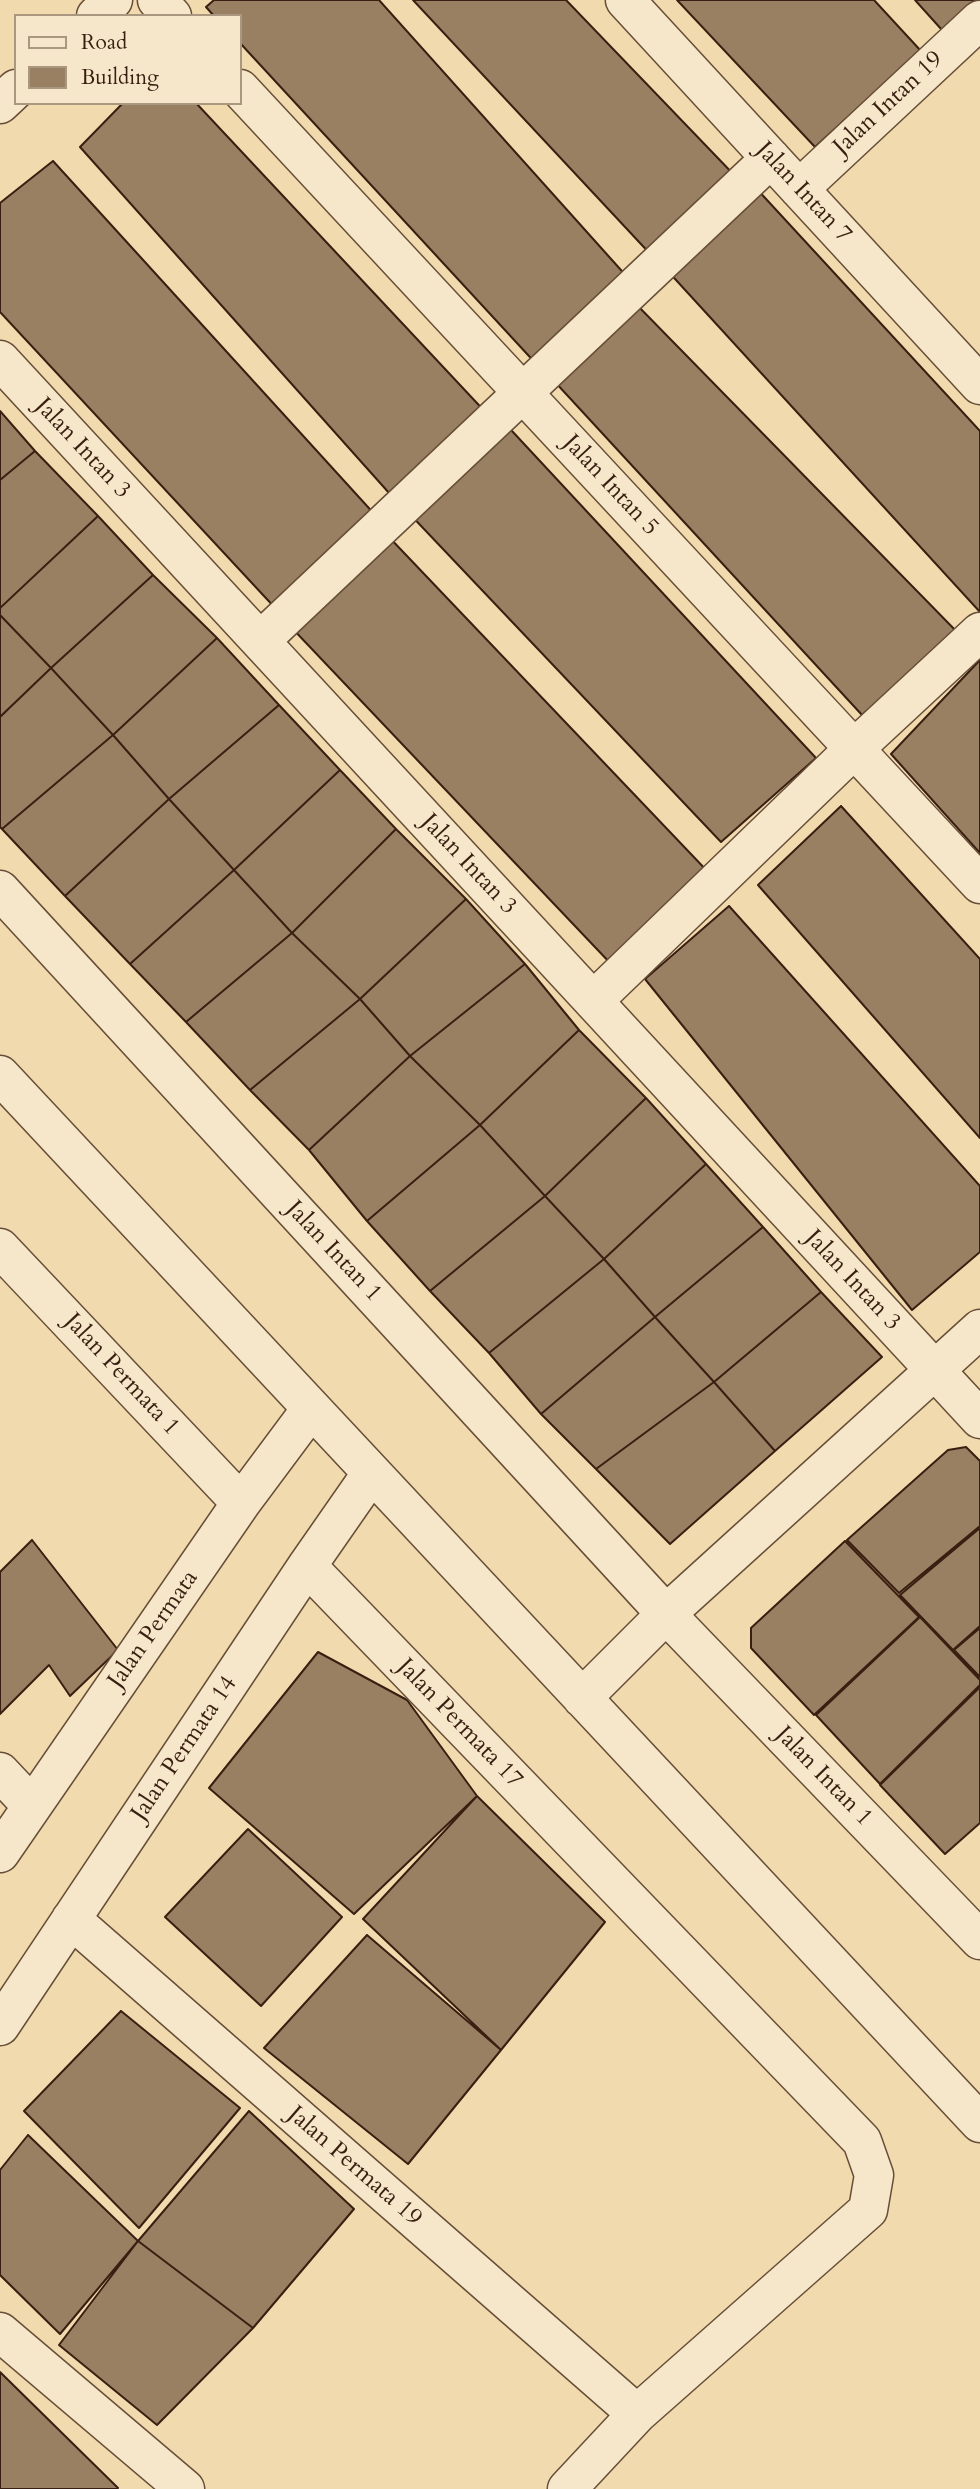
<!DOCTYPE html>
<style>
body{margin:0}
#map{position:relative;width:980px;height:2489px;overflow:hidden;background:#f1daad;font-family:Cardo,serif}
canvas{display:block}
.legend{position:absolute;left:14px;top:14px;width:228px;height:91px;box-sizing:border-box;background:#f6e7ca;border:2px solid #aa9780;margin:0;padding:9px 12px;list-style:none;font-size:21px;color:#391f11}
.legend li{display:flex;align-items:center;gap:14px;height:35px}
.legend b{width:35px;border:2px solid #aa9780}
</style>
<div id="map">
<canvas width="980" height="2489"></canvas>
<ul class="legend">
<li><b style="height:9px;background:#f6e7ca"></b>Road</li>
<li><b style="height:19px;background:#998062"></b>Building</li>
</ul>
</div>
<script>
const ctx = document.querySelector('canvas').getContext('2d');
ctx.lineJoin = 'round';
function paint(path, color) {
  ctx.fillStyle = color;
  ctx.fill(path, 'evenodd');
}
function shape(rows) {
  const path = new Path2D();
  for (const r of rows) {
    path.moveTo(r[0], r[1]);
    for (let i = 2; i < r.length; i += 2) path.lineTo(r[i], r[i + 1]);
  }
  return path;
}
function stroke(path, color, width, dash) {
  ctx.strokeStyle = color;
  ctx.lineWidth = width;
  ctx.lineCap = dash ? 'butt' : 'round';
  ctx.setLineDash(dash || []);
  ctx.stroke(path);
}
function write(font, color, halo, rows, align = 'center') {
  ctx.font = font + ' Cardo,serif';
  ctx.lineWidth = 5;
  ctx.setLineDash([]);
  ctx.textBaseline = 'middle';
  ctx.strokeStyle = halo;
  ctx.fillStyle = color;
  for (const [text, x, y, turn = 0] of rows) {
    ctx.save();
    ctx.translate(x, y);
    ctx.rotate((+turn || 0) * Math.PI / 180);
    ctx.textAlign = isNaN(turn) ? turn : align;
    if (halo) ctx.strokeText(text, 0, 0);
    ctx.fillText(text, 0, 0);
    ctx.restore();
  }
}
const building = shape([
 [214,0,379,0,629,279,540,368,240,43,240,16,214,16,206,7,214,0],
 [413,0,566,0,738,179,654,258,413,0],
 [677,0,874,0,921,51,815,147,677,0],
 [915,0,975,0,942,30,915,0],
 [123,103,196,103,490,417,398,503,80,147,123,103],
 [53,161,377,517,277,610,0,312,0,203,53,161],
 [755,187,980,431,980,612,665,268,755,187],
 [635,303,960,635,862,715,555,382,635,303],
 [0,411,35,451,0,480,0,411],
 [499,417,816,758,721,842,405,509,499,417],
 [35,451,98,516,0,608,0,480,35,451],
 [98,516,153,575,51,668,0,615,0,608,98,516],
 [387,535,710,874,612,965,290,626,387,535],
 [153,575,217,638,113,735,51,668,153,575],
 [0,615,51,668,0,717,0,615],
 [217,638,279,705,169,799,113,735,217,638],
 [980,660,980,853,891,754,980,660],
 [51,668,113,735,2,829,0,827,0,717,51,668],
 [279,705,340,770,234,870,169,799,279,705],
 [113,735,169,799,65,896,2,829,113,735],
 [340,770,396,829,292,933,234,870,340,770],
 [169,799,234,870,130,964,65,896,169,799],
 [841,806,980,959,980,1138,758,885,841,806],
 [396,829,466,899,360,999,292,933,396,829],
 [234,870,292,933,186,1022,130,964,234,870],
 [466,899,525,964,410,1056,360,999,466,899],
 [729,906,980,1186,980,1252,912,1310,645,979,729,906],
 [292,933,360,999,250,1090,186,1022,292,933],
 [525,964,579,1030,480,1125,410,1056,525,964],
 [360,999,410,1056,309,1150,250,1090,360,999],
 [579,1030,646,1098,545,1196,480,1125,579,1030],
 [410,1056,480,1125,367,1221,309,1150,410,1056],
 [646,1098,706,1164,604,1259,545,1196,646,1098],
 [480,1125,545,1196,430,1291,367,1221,480,1125],
 [706,1164,763,1227,655,1317,604,1259,706,1164],
 [545,1196,604,1259,489,1353,430,1291,545,1196],
 [763,1227,821,1292,714,1382,655,1317,763,1227],
 [604,1259,655,1317,541,1414,489,1353,604,1259],
 [821,1292,882,1357,775,1451,714,1382,821,1292],
 [655,1317,714,1382,596,1469,541,1414,655,1317],
 [714,1382,775,1451,670,1544,596,1469,714,1382],
 [966,1447,980,1461,980,1526,899,1593,847,1540,948,1450,966,1447],
 [980,1528,980,1626,953,1650,900,1595,980,1528],
 [32,1540,118,1650,70,1696,49,1665,0,1714,0,1572,32,1540],
 [845,1541,919,1617,814,1715,751,1648,751,1628,845,1541],
 [920,1617,980,1680,980,1685,880,1784,816,1715,920,1617],
 [980,1628,980,1677,954,1650,980,1628],
 [318,1652,407,1700,477,1796,354,1914,209,1788,318,1652],
 [980,1687,980,1823,945,1854,880,1785,980,1687],
 [477,1796,605,1922,501,2050,363,1919,477,1796],
 [248,1829,342,1917,261,2006,165,1917,248,1829],
 [367,1935,501,2050,408,2164,264,2048,367,1935],
 [121,2011,240,2108,139,2228,24,2111,121,2011],
 [249,2111,354,2209,253,2328,138,2241,249,2111],
 [28,2135,138,2241,60,2334,0,2275,0,2170,28,2135],
 [138,2241,253,2328,157,2425,59,2345,138,2241],
 [0,2372,118,2488,117,2489,0,2489,0,2372]
]);
const minor = shape([
 [157,0,172,16],
 [625,0,980,385],
 [96,16,113,0],
 [240,89,980,884],
 [0,104,16,89],
 [799,189,980,20],
 [0,360,980,1419],
 [260,641,771,158],
 [0,890,666,1614,980,1940],
 [593,1001,854,749,980,632],
 [0,1075,980,2123],
 [0,1248,241,1503],
 [307,1566,862,2141,874,2175,868,2210,637,2414,567,2489],
 [582,1698,666,1614,980,1329],
 [0,1772,32,1806],
 [0,1853,241,1503,311,1409],
 [71,1919,637,2414],
 [0,2026,307,1566,371,1474],
 [0,2332,185,2489]
]);
const streetNames = [
 ["Jalan Intan 19",889,104,-43],
 ["Jalan Intan 7",803,193,47],
 ["Jalan Intan 3",82,449,47],
 ["Jalan Intan 5",610,486,47],
 ["Jalan Intan 3",468,865,47],
 ["Jalan Intan 1",333,1252,47],
 ["Jalan Intan 3",852,1281,47],
 ["Jalan Permata 1",121,1375,47],
 ["Jalan Permata",154,1630,-55],
 ["Jalan Permata 17",459,1724,46],
 ["Jalan Permata 14",185,1749,-56],
 ["Jalan Intan 1",823,1777,46],
 ["Jalan Permata 19",354,2167,41]
];
paint(building, '#998062');
stroke(building, '#391f11', 2);
stroke(minor, '#674e38', 41);
stroke(minor, '#f6e7ca', 38);
write('24px', '#391f11', '#f6e7ca', streetNames);
</script>
